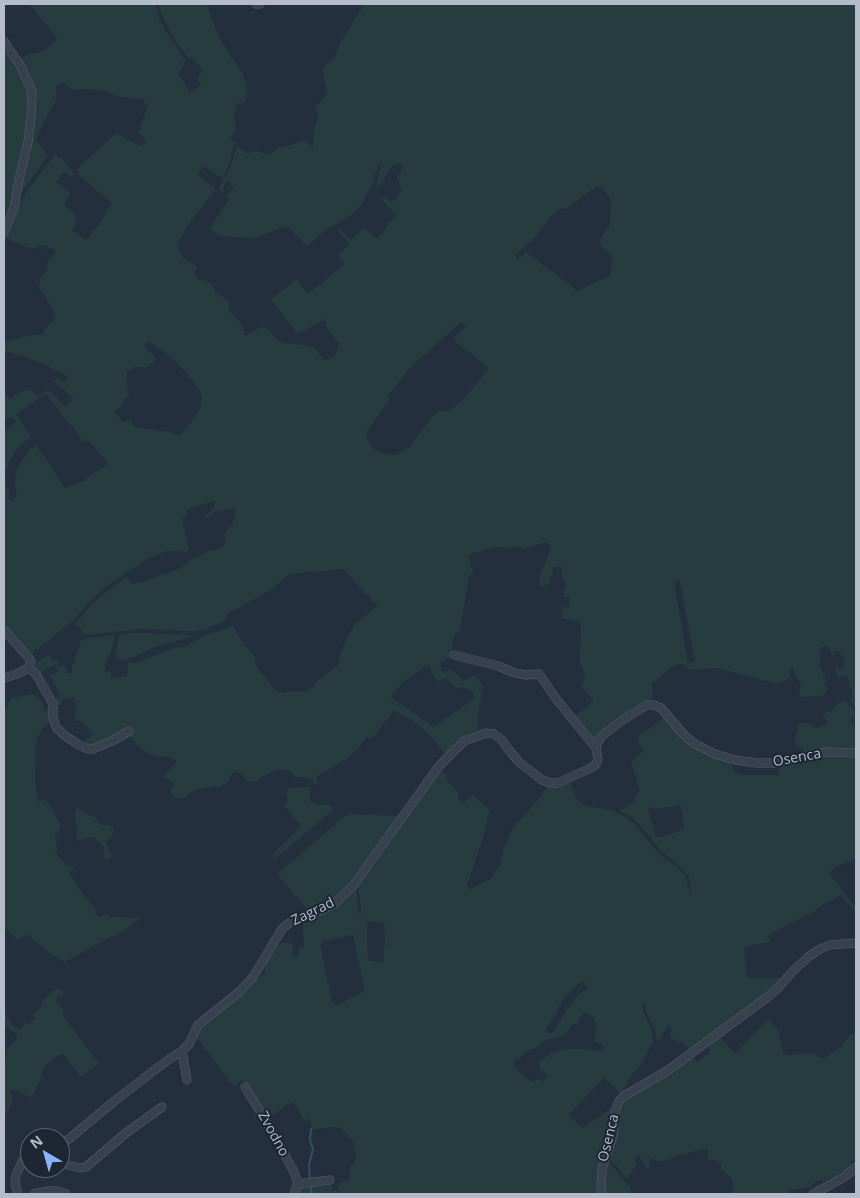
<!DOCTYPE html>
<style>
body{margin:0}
#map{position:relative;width:860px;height:1198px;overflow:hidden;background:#242f3e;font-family:"Open Sans",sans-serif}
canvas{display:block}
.frame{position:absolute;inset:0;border:5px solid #b4bcc9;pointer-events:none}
.north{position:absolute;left:20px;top:1128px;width:50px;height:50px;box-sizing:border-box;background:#1d2633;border:1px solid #59626f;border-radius:50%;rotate:322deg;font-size:14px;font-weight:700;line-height:20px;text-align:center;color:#b4bcc9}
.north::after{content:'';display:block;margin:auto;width:18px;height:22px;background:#8ab4f8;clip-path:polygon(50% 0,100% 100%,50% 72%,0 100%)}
</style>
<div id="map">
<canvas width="860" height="1198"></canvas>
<div class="frame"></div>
<div class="north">N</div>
</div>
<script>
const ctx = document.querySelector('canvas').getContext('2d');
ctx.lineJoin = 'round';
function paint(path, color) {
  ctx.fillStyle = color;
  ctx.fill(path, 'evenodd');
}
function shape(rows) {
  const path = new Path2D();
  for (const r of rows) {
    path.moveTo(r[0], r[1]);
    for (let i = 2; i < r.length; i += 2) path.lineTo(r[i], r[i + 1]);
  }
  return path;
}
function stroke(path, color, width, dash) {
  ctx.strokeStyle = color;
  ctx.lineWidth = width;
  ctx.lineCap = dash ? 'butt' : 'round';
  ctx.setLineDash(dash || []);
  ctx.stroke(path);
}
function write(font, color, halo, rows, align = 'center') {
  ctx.font = font + ' "Open Sans",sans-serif';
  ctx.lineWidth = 4;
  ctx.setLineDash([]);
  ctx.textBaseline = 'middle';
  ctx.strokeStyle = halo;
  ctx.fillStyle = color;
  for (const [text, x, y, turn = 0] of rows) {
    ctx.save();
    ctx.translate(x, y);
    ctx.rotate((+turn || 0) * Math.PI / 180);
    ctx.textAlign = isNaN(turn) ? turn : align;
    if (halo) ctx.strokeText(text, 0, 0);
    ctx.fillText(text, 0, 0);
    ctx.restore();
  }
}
const green = shape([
 [29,4,155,4,159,18,166,32,186,61,178,74,190,93,201,84,197,78,203,71,192,57,189,59,177,44,164,20,158,4,206,4,220,39,227,51,242,72,246,85,247,95,245,102,238,103,234,114,236,130,232,135,231,139,235,142,229,164,223,178,203,166,198,175,216,189,191,221,179,241,178,247,182,256,192,264,197,267,194,273,199,280,206,281,212,284,215,291,229,302,229,311,239,321,244,330,244,335,247,335,261,327,266,328,270,331,278,341,290,344,308,345,318,351,324,360,335,356,339,343,330,332,326,325,326,321,325,319,298,334,271,299,297,279,308,294,345,264,338,255,350,243,337,230,340,228,351,240,364,228,377,239,396,215,380,198,385,198,392,202,402,191,397,177,403,167,400,163,392,166,380,187,376,185,381,163,379,163,371,188,365,196,362,204,352,215,330,227,313,241,307,246,287,226,253,238,220,236,210,228,229,200,225,195,231,191,233,188,231,183,228,181,224,185,224,190,223,193,219,188,231,165,237,146,246,153,257,151,269,155,277,148,292,145,295,143,302,140,313,147,314,128,317,123,318,113,315,111,315,106,323,100,327,94,323,69,330,60,333,60,343,38,364,4,856,4,856,709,849,700,853,698,847,676,838,678,835,668,843,669,845,656,841,655,839,651,834,652,833,657,828,645,819,648,821,658,820,658,819,664,827,682,824,684,828,689,822,696,799,697,801,684,795,675,793,667,789,668,791,678,781,682,777,684,717,668,690,670,682,664,677,665,670,668,665,672,662,676,657,679,656,682,652,682,651,686,653,690,652,699,641,705,595,740,592,739,574,717,594,701,581,685,584,682,585,675,580,662,580,650,581,622,562,618,563,607,569,607,570,597,564,597,566,582,562,576,561,567,554,567,549,584,542,587,538,580,551,549,550,544,545,542,524,549,518,546,512,548,503,547,494,547,468,555,471,567,473,572,469,577,460,630,455,634,453,640,452,656,439,664,443,672,452,669,456,675,458,673,463,681,475,675,484,687,480,690,482,694,479,706,478,730,469,733,461,739,445,754,431,736,413,721,398,713,393,711,390,717,383,723,378,732,375,735,370,739,367,737,357,750,346,759,325,772,320,773,317,777,318,785,314,784,312,780,307,777,294,777,292,772,288,770,277,770,267,774,257,781,249,782,246,780,242,774,235,772,232,774,229,781,222,786,197,789,182,799,175,798,170,791,175,784,165,778,165,775,177,761,169,757,155,756,147,753,138,746,131,737,118,744,102,749,81,744,93,734,83,722,74,720,77,711,74,697,61,700,62,705,55,705,35,668,36,664,41,659,51,654,51,660,58,661,58,665,67,667,66,673,72,673,72,666,81,640,89,638,115,635,112,649,105,665,105,672,110,670,112,678,127,676,128,662,136,663,163,652,174,648,184,647,204,636,233,626,244,645,251,651,255,658,256,664,258,669,276,690,283,693,292,691,306,692,312,688,317,681,329,671,337,666,339,663,340,653,354,625,378,606,353,580,343,569,327,571,305,572,288,575,273,588,228,614,225,617,227,620,203,630,194,631,141,629,85,635,76,623,89,607,108,590,126,577,132,584,135,584,179,569,189,561,209,551,220,548,225,544,225,532,229,529,232,524,235,515,236,509,228,509,215,512,205,519,204,517,215,507,214,501,186,510,187,516,182,518,189,550,184,552,177,550,164,552,149,558,124,574,105,587,87,604,74,620,32,653,21,647,4,627,4,433,16,421,13,418,4,419,4,391,9,399,22,391,31,390,37,396,49,390,66,407,73,398,54,382,58,378,64,383,68,378,62,373,31,359,4,350,4,342,31,335,43,334,46,327,54,321,55,318,55,313,44,294,39,289,40,279,45,272,49,270,45,266,57,250,48,248,46,245,39,246,34,249,26,247,4,238,16,210,27,191,55,154,59,158,61,157,74,174,73,176,72,177,64,172,56,182,71,193,64,204,75,215,76,224,72,230,86,240,101,222,112,203,80,176,78,171,76,170,116,133,140,146,147,142,138,132,148,106,142,99,120,97,101,90,72,89,62,83,56,87,57,99,48,113,36,140,48,156,24,189,13,207,4,211,4,52,16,64,27,55,44,51,58,39],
 [597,186,604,190,611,201,610,225,601,238,600,245,613,257,610,276,595,282,578,291,526,252,518,259,515,256,533,239,557,210,567,208],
 [461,322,466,326,452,339,489,368,465,398,450,411,439,411,432,416,429,421,407,449,396,455,385,454,375,450,369,443,366,433,390,399,387,397,412,366],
 [148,341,167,354,185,371,201,392,202,400,199,411,180,436,169,432,135,427,131,420,122,422,115,411,120,408,129,394,127,390,127,372,132,368,138,367,148,367,156,359,144,345],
 [46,394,84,442,89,441,108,464,81,482,65,488,36,444,28,452,17,468,15,483,17,495,12,501,9,499,9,492,6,484,5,475,9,463,14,453,23,443,31,437,16,414],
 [674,581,680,581,695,661,688,663],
 [55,664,58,672,50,675,61,696,55,699,40,673],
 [429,665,437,682,446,678,456,689,462,687,472,691,475,698,434,727,391,697,396,690,405,680],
 [139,633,172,634,195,636,157,646,128,659,122,661,118,659,115,654,120,634],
 [34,694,42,701,44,711,50,709,50,722,42,729,37,738,36,744,35,781,38,801,46,800,50,806,61,826,55,837,57,849,55,852,60,859,68,866,75,868,69,873,86,899,97,909,94,912,99,918,107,913,110,917,137,918,140,919,117,935,110,937,65,962,52,955,27,934,17,940,13,935,8,932,4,926,4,713,5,711,9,701,12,698],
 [845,701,856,712,850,720,852,724,856,726,856,751,805,754,802,749,794,742,798,728,798,722,809,724,815,728,826,725,828,722,823,718,827,711,831,713,838,703],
 [666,716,676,729,727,759,734,769,733,772,741,775,779,775,778,764,829,754,856,756,856,858,834,868,829,873,854,906,856,905,856,913,841,895,816,909,816,911,768,935,771,942,757,944,744,947,747,978,784,978,781,983,691,1051,682,1041,680,1043,669,1036,672,1029,667,1026,660,1040,656,1039,655,1030,645,1009,647,1004,643,1003,642,1008,643,1011,652,1031,653,1041,643,1061,627,1082,622,1095,604,1077,569,1115,582,1128,613,1107,615,1109,600,1194,299,1194,301,1187,328,1183,331,1185,332,1191,338,1190,338,1184,351,1179,350,1166,354,1163,356,1154,353,1141,341,1128,332,1127,312,1130,309,1119,304,1121,295,1104,292,1102,268,1118,242,1080,234,1087,196,1036,200,1028,254,983,265,972,265,961,275,947,283,942,293,944,293,956,298,956,299,949,304,947,303,919,356,886,359,915,361,913,360,902,358,883,383,852,440,768,445,774,447,780,458,793,459,800,462,803,470,797,474,796,490,810,483,837,467,885,470,889,491,879,498,867,500,867,503,851,512,829,536,802,547,788,552,783,570,781,576,797,581,802,586,806,611,810,628,818,634,823,657,851,666,859,676,866,686,877,690,894,691,894,689,878,679,865,662,852,644,830,632,817,619,811,634,802,635,796,640,791,631,762,644,750,639,744,639,736],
 [681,805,684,829,662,837,656,837,648,809,651,807,656,809],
 [368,921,384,922,385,938,383,962,370,961,368,960,367,924],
 [353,935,364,986,364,991,337,1005,332,1002,320,945,323,941],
 [583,981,588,988,580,993,566,1010,554,1032,550,1034,545,1030,555,1016,563,999,573,988],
 [585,1012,593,1017,597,1023,594,1042,601,1043,604,1048,600,1051,578,1049,562,1050,550,1053,539,1062,540,1070,546,1073,547,1077,543,1081,536,1080,533,1082,520,1074,518,1070,514,1063,515,1060,520,1058,527,1050,534,1049,545,1041,565,1035,570,1026,573,1024,578,1023,581,1016],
 [310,787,310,801,316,805,330,805,333,810,273,861,273,853,279,848,301,826,284,805,289,800,286,794,289,788],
 [78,807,86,814,96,817,97,821,101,825,109,825,114,829,113,835,106,842,112,857,108,860,106,860,104,857,104,847,93,837,89,837,78,841,76,839,78,830,74,815,76,809],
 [351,814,403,816,348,889,336,899,324,905,308,911,305,906,304,906,289,888,277,874,345,816],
 [56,989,59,989,63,991,63,995,59,996,55,999,64,1011,63,1016,99,1064,81,1077,63,1054,60,1055,45,1065,43,1069,41,1078,32,1098,25,1095,16,1089,10,1091,12,1096,12,1102,8,1111,4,1113,4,1065,7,1049,17,1039,16,1034,4,1024,4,1013,14,1026,20,1030,24,1024,30,1023,35,1018,32,1015,40,1008,43,1000],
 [768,1019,778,1030,783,1053,788,1055,811,1053,823,1059,840,1048,848,1037,856,1033,856,1160,851,1162,848,1172,833,1181,830,1178,824,1182,820,1179,810,1187,790,1190,788,1194,731,1194,734,1191,732,1179,721,1169,721,1164,717,1161,708,1159,708,1148,684,1154,661,1162,650,1158,649,1168,645,1168,645,1165,638,1155,634,1159,637,1164,627,1179,610,1159,610,1152,620,1104,624,1098,691,1055,697,1062,711,1052,707,1043,719,1035,735,1054],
 [610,1165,614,1168,631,1189,630,1194,603,1194,604,1167]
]);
const stream = shape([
 [310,1181,309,1165,313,1149,310,1140,311,1129],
 [310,1186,312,1194]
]);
const minor = shape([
 [256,4,260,4],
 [4,41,10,51,19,63,32,91,31,117,28,142,19,180,14,208,4,232],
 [4,630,29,658,31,662,28,668,17,674,4,678],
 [454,655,498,666,515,673,526,675,539,674,557,700,596,748],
 [28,668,36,674,53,704,53,717,56,727,64,735,79,745,88,749,93,749,112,741,129,731],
 [182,1051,187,1080],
 [245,1087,266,1121,294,1172,298,1184,294,1194],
 [60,1145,69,1139,112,1103,152,1072,168,1060,182,1051,189,1044,198,1025,239,992,253,977,282,929,289,923,322,910,335,903,353,886,439,766,464,741,486,733,494,734,502,740,508,749,519,762,542,780,550,783,558,783,591,768,596,764,598,759,596,748,598,742,602,736,621,721,647,705,654,705,661,708,683,734,695,744,715,754,735,760,757,763,775,763,827,752,856,753],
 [60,1163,80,1168,86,1167,126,1133,162,1107],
 [298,1184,330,1180],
 [18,1194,15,1184,16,1175,23,1160,30,1158],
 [34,1194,49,1191,57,1191,66,1194],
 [602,1194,601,1187,602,1169,613,1136,615,1112,619,1101,624,1096,667,1071,769,996,779,987,793,971,808,957,820,949,829,945,856,943],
 [813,1194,843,1178,856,1167]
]);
const streetNames = [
 ["Osenca",797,758,-10],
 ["Zagrad",313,912,-26],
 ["Zvodno",273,1134,61],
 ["Osenca",609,1138,-76]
];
paint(green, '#263c3f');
stroke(stream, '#394c67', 2);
stroke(minor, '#565f6c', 9);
stroke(minor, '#38414e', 8);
write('14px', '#b4bcc9', '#1d2633', streetNames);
</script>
